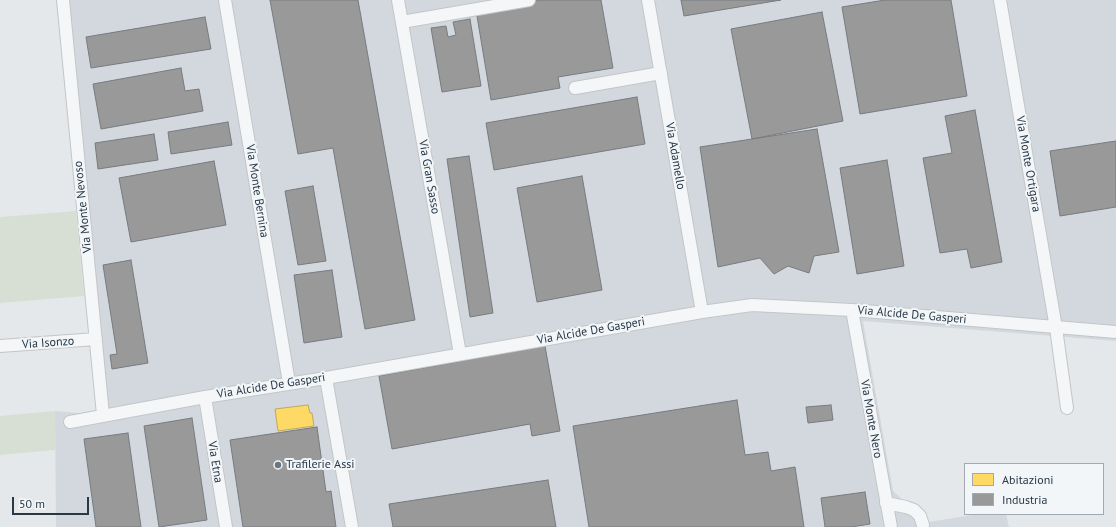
<!DOCTYPE html>
<style>
body{margin:0}
#map{position:relative;width:1116px;height:527px;overflow:hidden;background:#e5e8ea;font-family:"PT Sans",sans-serif}
canvas{display:block}
.legend{position:absolute;left:964px;top:463px;width:140px;height:52px;box-sizing:border-box;background:#f3f6f9;border:1px solid #a2aab1;margin:0;padding:5px 7px;list-style:none;font-size:12px;color:#283846}
.legend li{display:flex;align-items:center;gap:8px;height:20px}
.legend b{width:20px;border:1px solid #a2aab1}
.scale{position:absolute;left:12px;top:497px;width:77px;height:18px;box-sizing:border-box;border:2px solid #283846;border-top:0;padding-left:5px;font-size:12px;line-height:14px;white-space:nowrap;color:#283846;-webkit-text-stroke:3px #f3f6f9;paint-order:stroke}
</style>
<div id="map">
<canvas width="1116" height="527"></canvas>
<ul class="legend">
<li><b style="height:11px;background:#ffd966"></b>Abitazioni</li>
<li><b style="height:11px;background:#999"></b>Industria</li>
</ul>
<div class="scale">50 m</div>
</div>
<script>
const ctx = document.querySelector('canvas').getContext('2d');
ctx.lineJoin = 'round';
function paint(path, color) {
  ctx.fillStyle = color;
  ctx.fill(path, 'evenodd');
}
function shape(rows) {
  const path = new Path2D();
  for (const r of rows) {
    path.moveTo(r[0], r[1]);
    for (let i = 2; i < r.length; i += 2) path.lineTo(r[i], r[i + 1]);
  }
  return path;
}
function stroke(path, color, width, dash) {
  ctx.strokeStyle = color;
  ctx.lineWidth = width;
  ctx.lineCap = dash ? 'butt' : 'round';
  ctx.setLineDash(dash || []);
  ctx.stroke(path);
}
function write(font, color, halo, rows, align = 'center') {
  ctx.font = font + ' "PT Sans",sans-serif';
  ctx.lineWidth = 4;
  ctx.setLineDash([]);
  ctx.textBaseline = 'middle';
  ctx.strokeStyle = halo;
  ctx.fillStyle = color;
  for (const [text, x, y, turn = 0] of rows) {
    ctx.save();
    ctx.translate(x, y);
    ctx.rotate((+turn || 0) * Math.PI / 180);
    ctx.textAlign = isNaN(turn) ? turn : align;
    if (halo) ctx.strokeText(text, 0, 0);
    ctx.fillText(text, 0, 0);
    ctx.restore();
  }
}
const built = shape([
 [63,0,1116,0,1116,341,863,321,893,491,903,500,911,502,919,505,925,513,929,522,979,514,1006,514,1009,527,56,527,55,411,103,415]
]);
const green = shape([
 [76,211,84,296,0,303,0,217],
 [55,411,55,450,0,455,0,416]
]);
const homes = shape([
 [308,405,310,413,312,413,314,426,278,431,275,409,308,405]
]);
const industry = shape([
 [270,0,358,0,415,320,365,329,333,148,298,154,270,0],
 [536,0,601,0,613,68,558,77,560,88,491,100,476,10,536,0],
 [681,0,781,0,684,16,681,0],
 [885,0,951,0,967,96,860,114,842,7,885,0],
 [822,12,843,121,752,139,731,29,822,12],
 [205,17,211,49,91,68,86,37,205,17],
 [470,19,481,86,442,92,431,28,446,26,448,37,456,35,453,22,470,19],
 [181,68,185,91,199,89,203,111,101,129,93,84,181,68],
 [637,97,645,144,494,170,486,123,637,97],
 [975,110,1002,262,971,268,967,249,940,253,923,158,952,153,945,116,975,110],
 [228,122,232,145,171,154,168,132,228,122],
 [817,129,839,252,814,256,809,273,788,266,774,274,760,258,718,267,700,147,817,129],
 [154,134,158,160,98,169,95,143,154,134],
 [1116,141,1116,207,1060,216,1050,151,1116,141],
 [469,156,493,313,470,317,447,159,469,156],
 [887,160,904,266,857,274,840,168,887,160],
 [214,161,226,225,131,242,119,178,214,161],
 [582,176,602,290,537,302,517,188,582,176],
 [313,186,326,261,298,265,285,191,313,186],
 [131,260,148,363,112,369,110,355,117,354,103,265,131,260],
 [332,270,342,337,304,343,294,275,332,270],
 [545,346,560,431,532,436,530,424,392,449,379,376,545,346],
 [737,400,745,455,768,452,771,471,795,467,804,527,589,527,573,426,737,400],
 [831,405,833,420,808,423,806,407,831,405],
 [192,418,207,520,159,527,144,426,192,418],
 [317,427,326,492,331,491,336,527,243,527,230,440,317,427],
 [128,433,141,527,96,527,84,439,128,433],
 [548,480,556,527,393,527,389,504,548,480],
 [865,492,870,524,851,527,825,527,821,498,865,492]
]);
const minor = shape([
 [63,0,103,415],
 [225,0,289,383],
 [398,0,460,354],
 [648,0,702,312],
 [1000,0,1056,328,1067,408],
 [402,22,529,0],
 [575,88,661,73],
 [852,310,891,527],
 [0,346,96,339],
 [326,378,352,527],
 [205,397,226,527],
 [70,422,205,397,326,378,702,312,752,305,852,310,1116,332],
 [886,503,906,507,914,510,920,516,923,525]
]);
const markers = [
 [278,465,4,"#6a767f"]
];
const streetNames = [
 ["Via Adamello",675,156,80],
 ["Via Monte Ortigara",1028,164,80],
 ["Via Gran Sasso",429,177,80],
 ["Via Monte Bernina",257,191,81],
 ["Via Monte Nevoso",83,207,-96],
 ["Via Alcide De Gasperi",912,315,5],
 ["Via Alcide De Gasperi",591,331,-10],
 ["Via Isonzo",48,343,-4],
 ["Via Alcide De Gasperi",271,386,-9],
 ["Via Monte Nero",871,419,80],
 ["Via Etna",215,462,81]
];
const poiNames = [
 ["Trafilerie Assi",286,465]
];
paint(built, '#d2d8dd');
paint(green, '#d7dfd5');
paint(homes, '#ffd966');
stroke(homes, '#bea95c', 1);
paint(industry, '#999');
stroke(industry, '#777c80', 1);
stroke(minor, '#c3c6c8', 14);
stroke(minor, '#f4f6f7', 12);
for (const [x, y, r, color] of markers) {
  const dot = new Path2D();
  dot.arc(x, y, r, 0, 2 * Math.PI);
  ctx.fillStyle = color;
  ctx.fill(dot);
  stroke(dot, '#f3f6f9', 1.5);
}
write('12px', '#283846', '#f3f6f9', streetNames);
write('12px', '#283846', '#f3f6f9', poiNames, 'left');
</script>
